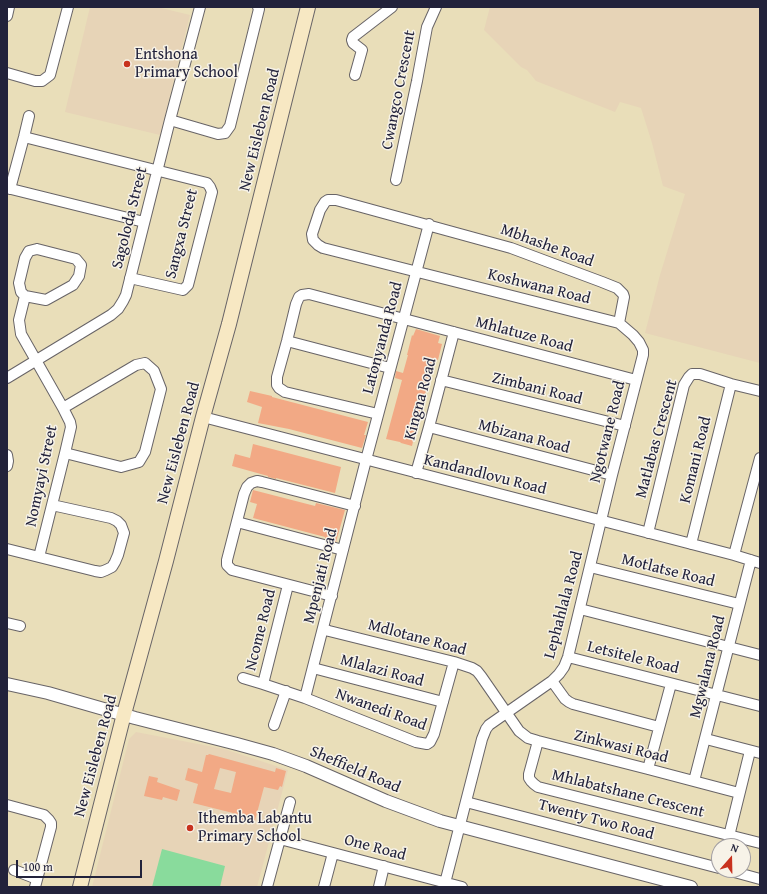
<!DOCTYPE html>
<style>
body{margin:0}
#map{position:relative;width:767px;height:894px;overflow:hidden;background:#e9deb9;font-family:"Gentium Book Plus",serif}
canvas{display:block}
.frame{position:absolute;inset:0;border:8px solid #22223b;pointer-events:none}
.north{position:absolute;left:711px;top:838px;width:40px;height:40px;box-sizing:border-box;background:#f7f3e8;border:1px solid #a29fa3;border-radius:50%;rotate:20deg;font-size:11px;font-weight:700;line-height:16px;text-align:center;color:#22223b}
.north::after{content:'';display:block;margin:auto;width:14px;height:18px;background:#c8321e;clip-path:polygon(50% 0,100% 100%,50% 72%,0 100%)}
.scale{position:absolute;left:16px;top:860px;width:126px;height:18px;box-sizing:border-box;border:2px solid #22223b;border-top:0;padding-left:5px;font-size:12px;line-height:14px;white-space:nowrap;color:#22223b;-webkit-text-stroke:3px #f7f3e8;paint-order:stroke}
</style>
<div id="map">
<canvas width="767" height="894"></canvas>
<div class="frame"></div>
<div class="north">N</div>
<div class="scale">100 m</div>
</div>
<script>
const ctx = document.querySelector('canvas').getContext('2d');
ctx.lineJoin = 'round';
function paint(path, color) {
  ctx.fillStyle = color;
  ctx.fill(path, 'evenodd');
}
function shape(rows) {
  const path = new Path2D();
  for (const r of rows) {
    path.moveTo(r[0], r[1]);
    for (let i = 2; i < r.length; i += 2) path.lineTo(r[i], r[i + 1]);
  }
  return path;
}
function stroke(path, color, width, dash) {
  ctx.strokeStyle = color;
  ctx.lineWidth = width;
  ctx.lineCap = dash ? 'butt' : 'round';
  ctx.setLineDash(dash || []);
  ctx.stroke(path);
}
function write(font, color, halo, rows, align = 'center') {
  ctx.font = font + ' "Gentium Book Plus",serif';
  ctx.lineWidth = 3;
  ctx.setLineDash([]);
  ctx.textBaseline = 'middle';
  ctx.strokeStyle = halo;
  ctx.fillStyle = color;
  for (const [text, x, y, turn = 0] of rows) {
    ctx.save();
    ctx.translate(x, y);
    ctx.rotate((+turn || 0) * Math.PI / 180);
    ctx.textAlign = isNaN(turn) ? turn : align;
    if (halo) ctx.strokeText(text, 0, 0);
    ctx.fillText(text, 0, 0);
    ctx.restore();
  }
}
const built = shape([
 [90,7,157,7,190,15,160,135,65,112],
 [490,7,760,7,760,363,645,333,660,275,685,194,663,186,652,143,641,108,620,102,615,112,536,81,527,70,521,67,484,30],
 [136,732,224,749,288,770,257,887,92,887,129,739]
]);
const green = shape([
 [162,849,225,866,220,887,152,887]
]);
const building = shape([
 [416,329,440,336,438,343,442,344,438,360,435,359,426,388,427,388,420,411,412,446,401,443,400,442,386,439,402,380,395,378,396,371,403,373,408,355,407,355,412,335,413,336],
 [250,391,272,396,272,397,368,422,364,435,366,435,362,448,289,429,258,423,262,407,247,402],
 [253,444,341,467,335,493,276,478,276,479,268,477,268,476,232,466,235,454,250,458],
 [253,490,315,506,316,503,345,510,336,542,325,539,325,537,253,518,257,504,250,502],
 [209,754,275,772,276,768,286,771,282,787,280,786,278,790,264,787,254,824,236,819,237,814,193,803,198,784,185,780,188,768,202,772,206,755,208,755],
 [220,768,236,772,231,793,214,789],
 [149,776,158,778,157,782,180,790,177,801,163,797,162,800,144,796]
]);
const minor = shape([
 [7,16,9,7],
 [7,73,35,81,42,81,50,75,68,7],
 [355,75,362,50,353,43,352,40,353,37,392,7],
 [170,120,218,134,225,133,230,126,259,9,258,7],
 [24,137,207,183,210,187,212,192,188,285,183,290,130,278],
 [396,180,417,81,427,27,436,7],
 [7,188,144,222],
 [10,189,24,137,29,116],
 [37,249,76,259,81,265,79,276,73,285,46,300,25,296,21,292,19,283,25,258,29,251,37,249],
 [25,296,19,320,21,334,63,408,70,422,71,427,65,453,39,557],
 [287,341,390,368],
 [7,378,111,315,118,309,123,301,126,295,170,120,200,7],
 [441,380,625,426],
 [63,408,136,365,145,363,154,371,161,389,145,452,139,462,121,467,65,453],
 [378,414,285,392,279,388,277,385,277,377,287,341,296,304,299,297,302,295,309,294,636,380],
 [203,417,734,555,760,563],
 [429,427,612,475],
 [7,455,8,461,7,466],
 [416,473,429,427,454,332],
 [237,522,343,550],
 [648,533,684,385,689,377,692,374,700,374,731,384,760,391],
 [691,544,731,384],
 [7,549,95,571,101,572,106,570,112,567,115,562,118,555,124,533,121,525,117,521,111,518,52,505],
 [734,555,760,458],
 [590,567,739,604],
 [332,596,232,570,227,565,227,560,244,494,247,487,251,483,257,481,262,482,355,506],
 [580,609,760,655],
 [7,623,20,626],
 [323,629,329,631,454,662,472,668,477,671,481,676,519,731,528,738,538,741,648,769,739,793],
 [568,657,760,706],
 [313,668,443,702],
 [243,678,263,684,305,698,416,742,427,744,430,742,434,734,454,662],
 [552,681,565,699,569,702,573,704,659,727],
 [263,684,288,585],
 [305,698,366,460,429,224],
 [274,725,286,691],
 [706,739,760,753],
 [538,741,529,774,529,778,531,781,534,784,538,787,760,843],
 [648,769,671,684],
 [694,781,751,560],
 [466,802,719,868],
 [7,805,44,815,49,820,51,823,51,827,35,887],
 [729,836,750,751],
 [280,839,462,887],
 [14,870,37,879],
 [727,870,760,879],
 [267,887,290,802],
 [324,887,333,853],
 [379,887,384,866],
 [444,887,482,739,486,729,489,725,552,681,559,674,564,667,568,657,612,475,643,355,643,350,639,342,633,335,619,323,323,248,318,245,313,240,312,234,320,210,325,202,328,200,336,200,511,248,602,282,617,288,623,294,624,297,619,323]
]);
const tertiary = shape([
 [7,684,48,693,135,718,237,744,273,754,306,766,386,801,440,821,691,887]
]);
const secondary = shape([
 [80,887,124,714,166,561,203,417,229,324,308,7]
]);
const markers = [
 [127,64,4,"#c8321e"],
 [190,828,4,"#c8321e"]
];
const poiNames = [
 ["Entshona",135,55],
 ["Primary School",135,73],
 ["Ithemba Labantu",198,819],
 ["Primary School",198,837]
];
const streetNames = [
 ["Cwangco Crescent",399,90,-79],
 ["New Eisleben Road",260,130,-76],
 ["Sagoloda Street",130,218,-76],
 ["Sangxa Street",182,234,-76],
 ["Mbhashe Road",547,246,20],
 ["Koshwana Road",539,287,14],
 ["Mhlatuze Road",524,335,15],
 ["Latonyanda Road",383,338,-75],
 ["Zimbani Road",537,389,14],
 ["Kingna Road",421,399,-75],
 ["Ngotwane Road",608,432,-76],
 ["Mbizana Road",524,437,15],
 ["Matlabas Crescent",657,439,-75],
 ["New Eisleben Road",179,443,-75],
 ["Komani Road",696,460,-76],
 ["Kandandlovu Road",485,475,14],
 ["Nomyayi Street",42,476,-78],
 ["Motlatse Road",668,571,14],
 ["Mpenjati Road",321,576,-76],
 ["Lephahlala Road",564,605,-75],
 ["Ncome Road",261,630,-76],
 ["Mdlotane Road",417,638,15],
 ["Letsitele Road",633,658,14],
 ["Mgwalana Road",708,667,-76],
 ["Mlalazi Road",382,671,15],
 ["Nwanedi Road",381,710,20],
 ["Zinkwasi Road",621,747,14],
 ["New Eisleben Road",96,756,-75],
 ["Sheffield Road",355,770,23],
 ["Mhlabatshane Crescent",628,794,14],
 ["Twenty Two Road",596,820,15],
 ["One Road",375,848,15]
];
paint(built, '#e7d4b7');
paint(green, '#89db9c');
paint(building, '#f2a985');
stroke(minor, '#686467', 12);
stroke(tertiary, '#686467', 14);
stroke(secondary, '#686467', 16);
stroke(minor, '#fff', 10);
stroke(tertiary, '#fff', 12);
stroke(secondary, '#f7e8c3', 14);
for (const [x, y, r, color] of markers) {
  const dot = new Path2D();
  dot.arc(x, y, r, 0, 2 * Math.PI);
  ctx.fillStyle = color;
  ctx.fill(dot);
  stroke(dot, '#f7f3e8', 1.5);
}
write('16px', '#22223b', '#f7f3e8', poiNames, 'left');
write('16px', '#22223b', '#f7f3e8', streetNames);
</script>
